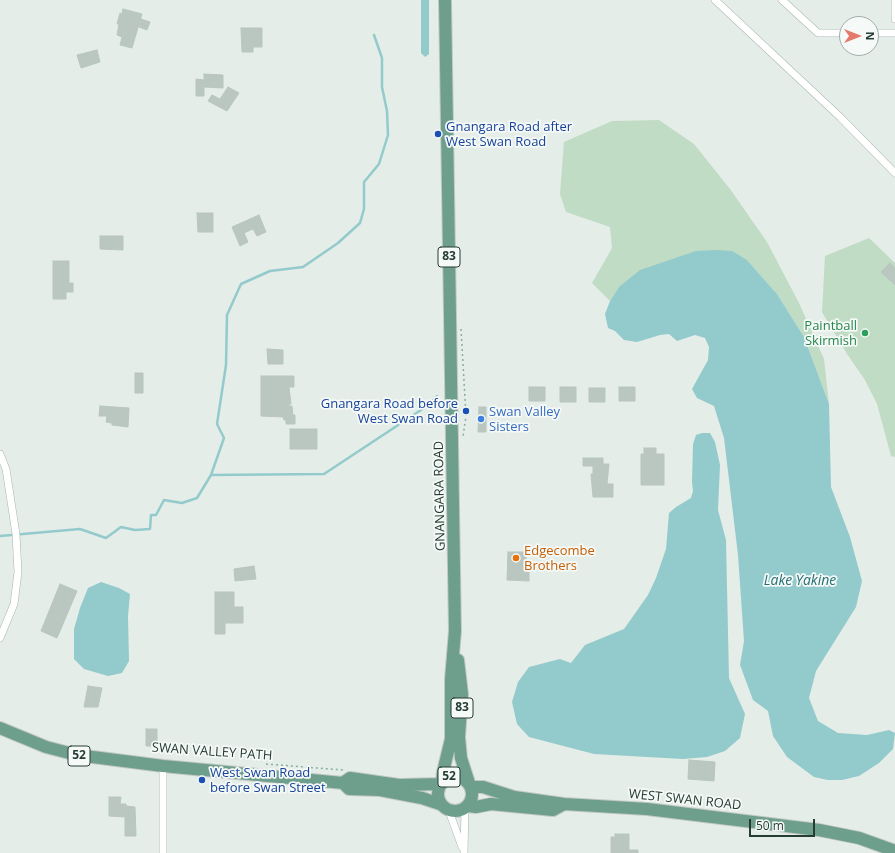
<!DOCTYPE html>
<style>
body{margin:0}
#map{position:relative;width:895px;height:853px;overflow:hidden;background:#e5ede8;font-family:"Open Sans",sans-serif}
canvas{display:block}
.north{position:absolute;left:839px;top:16px;width:40px;height:40px;box-sizing:border-box;background:#f5f9f7;border:1px solid #a2aea9;border-radius:50%;rotate:90deg;font-size:11px;font-weight:700;line-height:16px;text-align:center;color:#263d34}
.north::after{content:'';display:block;margin:auto;width:14px;height:18px;background:#e5796b;clip-path:polygon(50% 0,100% 100%,50% 72%,0 100%)}
.scale{position:absolute;left:749px;top:819px;width:66px;height:18px;box-sizing:border-box;border:2px solid #263d34;border-top:0;padding-left:5px;font-size:12px;line-height:14px;white-space:nowrap;color:#263d34;-webkit-text-stroke:3px #f5f9f7;paint-order:stroke}
</style>
<div id="map">
<canvas width="895" height="853"></canvas>
<div class="north">N</div>
<div class="scale">50 m</div>
</div>
<script>
const ctx = document.querySelector('canvas').getContext('2d');
ctx.lineJoin = 'round';
function paint(path, color) {
  ctx.fillStyle = color;
  ctx.fill(path, 'evenodd');
}
function shape(rows) {
  const path = new Path2D();
  for (const r of rows) {
    if (r.length === 3) {
      path.moveTo(r[0] + r[2], r[1]);
      path.arc(r[0], r[1], r[2], 0, 2 * Math.PI);
      continue;
    }
    path.moveTo(r[0], r[1]);
    for (let i = 2; i < r.length; i += 2) path.lineTo(r[i], r[i + 1]);
  }
  return path;
}
function stroke(path, color, width, dash) {
  ctx.strokeStyle = color;
  ctx.lineWidth = width;
  ctx.lineCap = dash ? 'butt' : 'round';
  ctx.setLineDash(dash || []);
  ctx.stroke(path);
}
function write(font, color, halo, rows, align = 'center') {
  ctx.font = font + ' "Open Sans",sans-serif';
  ctx.lineWidth = 3.5;
  ctx.setLineDash([]);
  ctx.textBaseline = 'middle';
  ctx.strokeStyle = halo;
  ctx.fillStyle = color;
  for (const [text, x, y, turn = 0] of rows) {
    ctx.save();
    ctx.translate(x, y);
    ctx.rotate((+turn || 0) * Math.PI / 180);
    ctx.textAlign = isNaN(turn) ? turn : align;
    if (halo) ctx.strokeText(text, 0, 0);
    ctx.fillText(text, 0, 0);
    ctx.restore();
  }
}
const green = shape([
 [659,120,694,144,730,189,767,242,799,303,824,359,829,404,804,337,777,294,747,260,619,287,610,301,592,283,612,248,610,227,566,212,560,194,564,142,612,121],
 [869,238,895,263,895,457,891,456,877,404,865,380,847,354,822,312,825,256]
]);
const water = shape([
 [421,0,429,0,429,54,425,57,421,53],
 [716,250,732,251,747,260,777,294,804,337,829,404,831,487,850,537,862,581,856,607,816,671,809,698,818,721,838,733,867,735,889,730,895,733,893,749,879,763,859,776,842,780,828,780,814,777,787,757,773,736,768,711,753,700,740,665,744,641,738,555,724,438,714,406,697,398,692,389,708,360,709,347,705,338,695,335,677,341,669,334,660,335,637,342,624,340,615,331,608,328,605,314,610,301,619,287,640,270,696,251],
 [702,433,710,433,715,442,720,465,718,510,726,540,729,678,745,714,740,738,725,751,707,757,683,759,594,754,529,737,517,724,512,702,518,682,529,667,560,659,571,663,585,645,624,629,648,595,656,578,666,549,669,513,676,507,691,498,693,491,692,482,693,444,696,435],
 [101,582,119,588,130,594,128,616,129,661,122,673,108,676,84,669,74,659,74,629,80,608,88,588]
]);
const stream = shape([
 [211,475,324,474,430,404,437,396],
 [0,536,80,529,106,538,121,527,135,530,150,529,151,515,156,515,164,500,182,503,197,498,211,475,224,438,217,424,226,365,227,315,241,284,270,271,303,267,338,243,360,223,364,209,364,182,379,164,388,135,387,111,382,87,382,58,374,35]
]);
const building = shape([
 [123,9,142,14,132,48,120,45,122,37,117,35,119,24,117,24,120,13,122,14,123,9],
 [141,19,150,22,147,30,139,27,141,19],
 [241,28,262,28,262,47,253,47,253,52,242,52,241,28],
 [97,50,100,62,81,68,77,55,97,50],
 [204,74,223,75,223,88,204,87,204,96,196,96,196,79,204,80,204,74],
 [228,87,239,93,227,111,208,101,212,95,220,99,228,87],
 [197,213,213,213,213,232,198,232,197,213],
 [259,215,266,232,257,236,253,229,244,233,248,242,240,246,232,227,259,215],
 [100,236,123,236,123,250,100,249,100,236],
 [53,261,69,261,69,283,73,283,73,292,66,292,66,299,53,299,53,261],
 [890,263,895,268,895,285,881,272,890,263],
 [267,349,283,350,283,364,268,364,267,349],
 [135,373,143,373,143,393,135,393,135,373],
 [261,376,294,376,294,387,289,387,291,404,289,404,289,406,292,406,293,415,295,415,295,424,286,424,286,420,284,420,283,417,261,416,261,376],
 [529,387,545,387,545,401,529,401,529,387],
 [560,387,576,387,576,402,560,402,560,387],
 [619,387,635,387,635,401,619,401,619,387],
 [589,388,605,388,605,402,589,402,589,388],
 [100,406,129,408,128,427,112,425,112,423,106,422,107,416,99,416,100,406],
 [479,407,486,407,486,432,478,432,479,407],
 [290,429,317,429,317,449,290,449,290,429],
 [644,448,656,448,656,454,664,454,664,485,641,485,641,454,644,454,644,448],
 [583,458,603,458,603,464,609,464,607,484,613,484,613,497,593,497,591,474,593,474,593,466,583,466,583,458],
 [508,552,526,552,526,572,529,572,529,581,507,580,508,552],
 [254,566,256,579,235,581,234,569,254,566],
 [60,584,77,591,57,638,41,631,60,584],
 [215,592,234,592,234,607,243,607,243,623,225,623,225,634,215,634,215,592],
 [88,686,102,688,98,707,84,707,88,686],
 [146,729,157,729,157,746,146,746,146,729],
 [689,760,715,762,714,781,688,779,689,760],
 [109,797,121,797,120,804,126,804,126,806,135,807,136,836,125,836,125,817,109,816,109,797],
 [615,834,629,834,629,850,638,850,638,853,611,853,611,837,615,837,615,834]
]);
const path = shape([
 [461,329,466,416,463,437],
 [266,764,343,770]
]);
const street = shape([
 [715,0,840,117,895,173],
 [782,0,818,33,847,33],
 [895,0,895,19],
 [871,33,895,33],
 [0,454,6,469,16,534,18,572,14,604,0,638],
 [163,766,163,853],
 [449,811,462,847],
 [464,853,465,808]
]);
const primary = shape([
 [458,660,462,694,459,737,461,758,469,783],
 [0,728,46,747,77,755,163,766,343,783,350,778,399,785,440,784],
 [455,794,17],
 [442,781,443,772,451,739,451,679,455,631,445,0],
 [343,783,349,789,380,790,422,798,440,804],
 [471,787,483,787,514,797,564,804,647,809,819,830,859,838,895,851],
 [468,806,476,807,491,804,553,810,564,804]
]);
const markers = [
 [438,134,4,"#1a4fb4"],
 [865,333,4,"#2e9e5b"],
 [466,411,4,"#1a4fb4"],
 [481,419,4,"#3f7fe0"],
 [516,558,4,"#e8710a"],
 [202,780,4,"#1a4fb4"]
];
const shields = [
 [449,257,22],
 [462,708,22],
 [79,756,22],
 [449,777,22]
];
const shieldNames = [
 ["83",449,257],
 ["83",462,708],
 ["52",79,756],
 ["52",449,777]
];
const transitNames = [
 ["Gnangara Road after",446,127],
 ["West Swan Road",446,142],
 ["Gnangara Road before",458,404,"right"],
 ["West Swan Road",458,419,"right"],
 ["West Swan Road",210,773],
 ["before Swan Street",210,788]
];
const leisureNames = [
 ["Paintball",857,326],
 ["Skirmish",857,341]
];
const shopNames = [
 ["Swan Valley",489,412],
 ["Sisters",489,427]
];
const streetNames = [
 ["GNANGARA ROAD",440,496,-91],
 ["SWAN VALLEY PATH",212,752,4],
 ["WEST SWAN ROAD",685,800,6]
];
const foodNames = [
 ["Edgecombe",524,551],
 ["Brothers",524,566]
];
const waterNames = [
 ["Lake Yakine",800,581]
];
paint(green, '#c0dcc4');
paint(water, '#93cacc');
stroke(stream, '#93cacc', 2.5);
paint(building, '#bac7c1');
stroke(building, '#b8c6be', 1);
stroke(street, '#a8b5ae', 8);
stroke(primary, '#c2c9c6', 14);
stroke(path, '#88ad9d', 1.5, [2, 3]);
stroke(street, '#fff', 7);
stroke(primary, '#6e9e8c', 12);
for (const [x, y, r, color] of markers) {
  const dot = new Path2D();
  dot.arc(x, y, r, 0, 2 * Math.PI);
  ctx.fillStyle = color;
  ctx.fill(dot);
  stroke(dot, '#f5f9f7', 1.5);
}
for (const [x, y, w] of shields) {
  const box = new Path2D();
  box.roundRect(x - w / 2, y - 10, w, 20, 3);
  ctx.fillStyle = '#f5f9f7';
  ctx.fill(box);
  stroke(box, '#263d34', 1);
}
write('bold 12px', '#263d34', null, shieldNames);
write('13px', '#164399', '#f5f9f7', transitNames, 'left');
write('13px', '#27864d', '#f5f9f7', leisureNames, 'right');
write('13px', '#366cbe', '#f5f9f7', shopNames, 'left');
write('13px', '#263d34', '#f5f9f7', streetNames);
write('13px', '#c56008', '#f5f9f7', foodNames, 'left');
write('italic 14px', '#257074', '#f5f9f7', waterNames);
</script>
